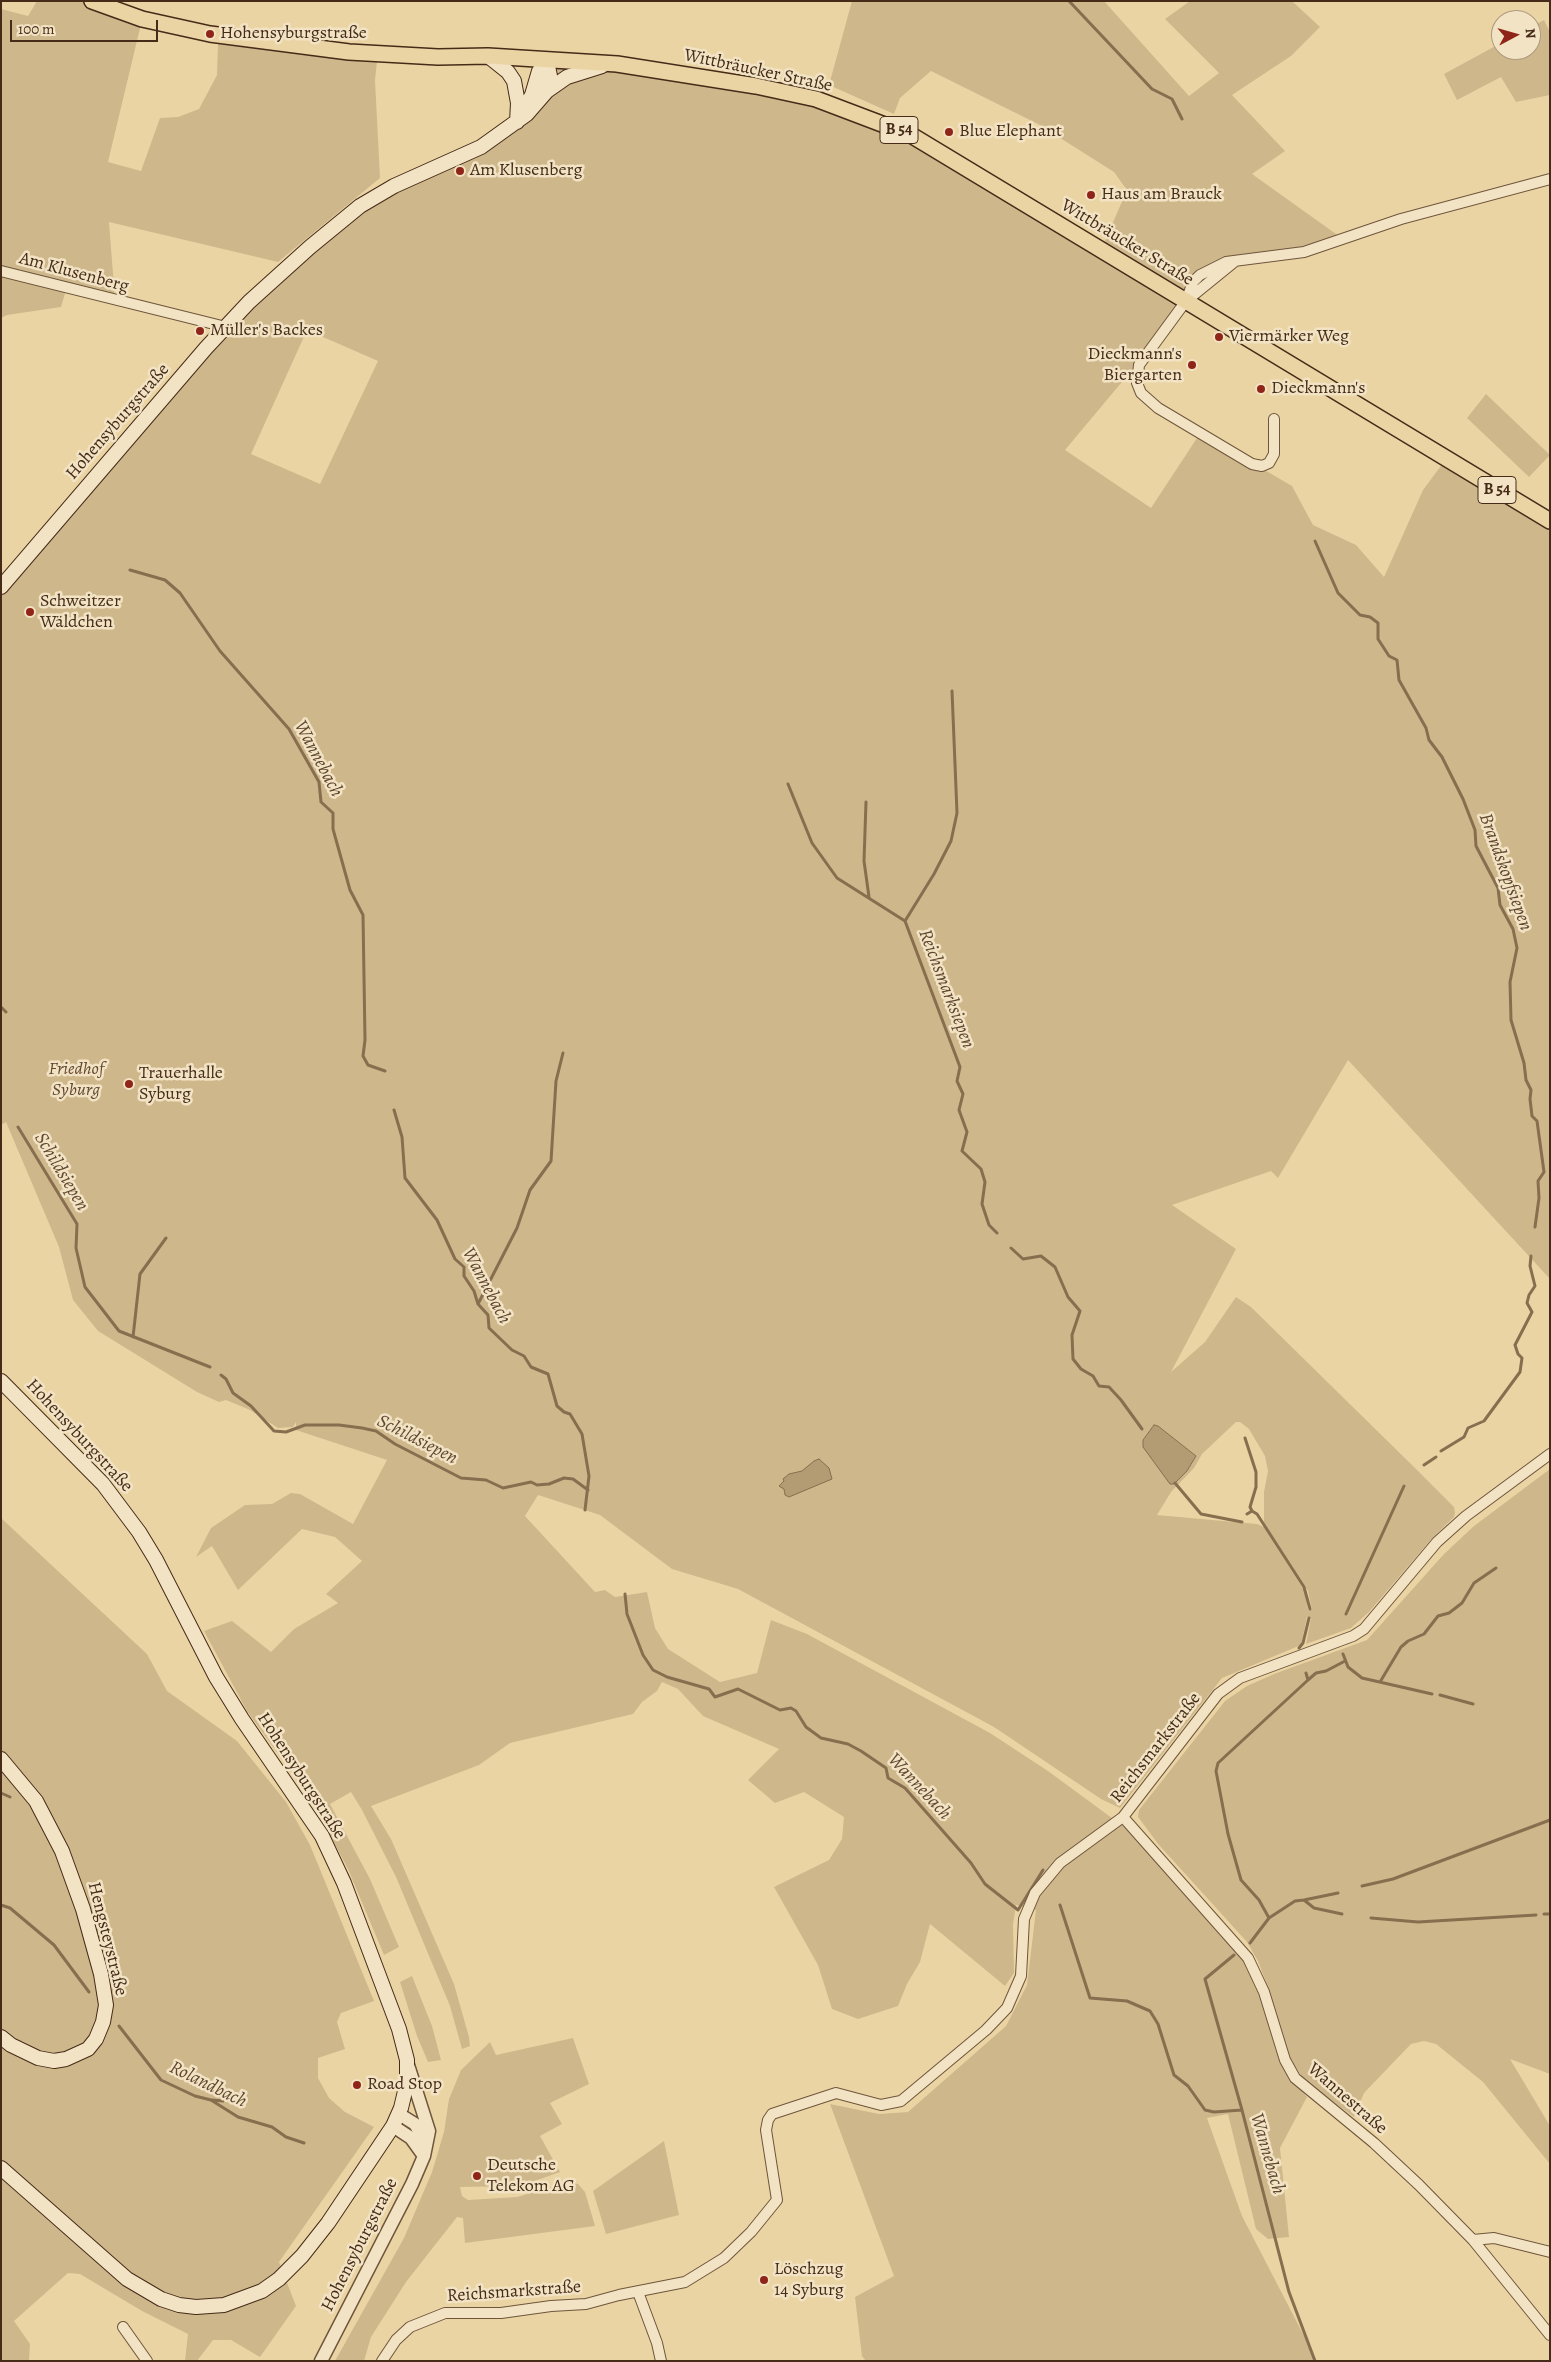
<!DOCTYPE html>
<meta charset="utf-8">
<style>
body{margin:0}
#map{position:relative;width:1551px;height:2362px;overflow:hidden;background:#ebd4a4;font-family:Alegreya,serif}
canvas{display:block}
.frame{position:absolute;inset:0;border:2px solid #452b18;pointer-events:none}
.north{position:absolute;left:1491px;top:10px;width:50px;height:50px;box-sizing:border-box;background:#f2e3c4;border:1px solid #ad997f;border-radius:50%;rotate:84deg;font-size:14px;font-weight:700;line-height:20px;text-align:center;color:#452b18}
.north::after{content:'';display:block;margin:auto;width:18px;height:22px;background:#8f2418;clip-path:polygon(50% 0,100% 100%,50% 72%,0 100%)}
.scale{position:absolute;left:10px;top:20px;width:148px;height:22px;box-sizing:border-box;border:2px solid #452b18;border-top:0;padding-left:6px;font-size:15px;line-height:18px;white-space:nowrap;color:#452b18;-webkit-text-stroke:4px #f2e3c4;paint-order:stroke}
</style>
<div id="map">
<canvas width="1551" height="2362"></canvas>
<div class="frame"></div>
<div class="north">N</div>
<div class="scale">100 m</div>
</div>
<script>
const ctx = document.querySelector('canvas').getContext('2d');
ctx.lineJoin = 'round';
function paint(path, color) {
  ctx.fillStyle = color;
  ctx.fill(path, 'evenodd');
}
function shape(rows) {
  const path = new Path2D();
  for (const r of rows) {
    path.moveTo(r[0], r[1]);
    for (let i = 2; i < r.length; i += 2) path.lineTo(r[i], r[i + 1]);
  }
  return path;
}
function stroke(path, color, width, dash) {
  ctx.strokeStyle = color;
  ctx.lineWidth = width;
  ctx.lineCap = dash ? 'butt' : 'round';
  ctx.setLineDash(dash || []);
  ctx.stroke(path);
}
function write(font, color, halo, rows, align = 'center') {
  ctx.font = font + ' Alegreya,serif';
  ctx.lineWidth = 5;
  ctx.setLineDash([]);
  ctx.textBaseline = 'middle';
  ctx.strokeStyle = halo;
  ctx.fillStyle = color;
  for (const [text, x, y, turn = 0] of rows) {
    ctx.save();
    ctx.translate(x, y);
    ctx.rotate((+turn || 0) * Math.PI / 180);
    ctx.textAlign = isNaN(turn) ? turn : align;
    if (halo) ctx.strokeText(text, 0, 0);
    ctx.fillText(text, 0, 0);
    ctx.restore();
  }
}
const green = shape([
 [37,1,80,1,141,24,108,162,141,171,160,118,178,117,199,109,217,75,218,42,377,62,375,80,380,178,278,262,109,222,115,300,67,287,61,307,7,315,1,318,1,9,28,16],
 [852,1,1104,1,1189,96,1219,73,1165,19,1190,1,1292,1,1320,27,1291,56,1232,95,1285,151,1252,174,1343,239,1244,260,1200,275,1147,352,1065,450,1151,508,1197,438,1268,472,1292,486,1313,525,1356,545,1384,577,1423,490,1446,459,1550,519,1550,1279,1348,1060,1278,1178,1271,1171,1172,1205,1236,1249,1171,1372,1205,1342,1236,1297,1251,1307,1415,1468,1454,1507,1455,1513,1454,1517,1433,1537,1369,1612,1351,1628,1306,1644,1311,1618,1307,1617,1301,1645,1222,1678,1120,1808,1101,1799,994,1727,738,1589,672,1569,600,1515,538,1495,525,1516,595,1592,605,1590,615,1597,647,1592,655,1628,668,1649,720,1682,757,1673,771,1620,807,1634,990,1733,1048,1771,1131,1832,1235,1947,1253,1974,1286,2073,1307,2097,1280,2148,1289,2237,1268,2239,1256,2229,1228,2114,1207,2118,1242,2216,1317,2361,866,2361,862,2356,855,2297,894,2276,830,2104,879,2114,908,2112,1006,2026,1027,1985,1036,1910,1016,1905,1013,1925,1014,1973,1005,1986,930,1924,920,1962,907,1984,898,2006,858,2019,832,2009,818,1965,774,1887,829,1860,842,1839,844,1817,804,1792,775,1803,748,1780,779,1749,703,1716,678,1689,662,1682,657,1691,642,1702,633,1714,510,1743,479,1765,371,1806,391,1839,454,1984,469,2037,470,2046,462,2049,450,2006,396,1877,362,1810,351,1792,330,1804,370,1879,399,1947,384,1955,348,1869,312,1801,247,1711,204,1631,232,1621,271,1652,294,1629,338,1603,326,1594,362,1561,335,1537,302,1529,238,1590,212,1546,196,1557,211,1528,245,1505,272,1504,291,1493,300,1494,353,1524,387,1460,296,1430,296,1422,293,1427,278,1428,250,1410,226,1400,219,1402,197,1392,98,1331,73,1300,59,1247,6,1122,1,1125,1,587,206,348,341,221,501,135,547,61,756,86,911,135,1101,250,1127,190,1114,172,1038,124,931,71,900,98,894,114,829,85],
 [307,330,378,361,320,484,251,454],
 [1236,1422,1240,1422,1249,1429,1265,1456,1268,1471,1264,1492,1264,1523,1308,1591,1312,1610,1308,1610,1305,1592,1264,1527,1257,1524,1157,1515,1171,1492,1194,1468,1202,1454],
 [1154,1425,1158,1426,1196,1456,1187,1471,1174,1484,1143,1440],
 [1544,20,1550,32,1550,95,1516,102,1501,77,1457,100,1444,74,1501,43,1501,50,1531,50,1531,27],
 [1486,394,1550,455,1529,477,1467,418],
 [1550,1469,1550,2074,1510,2059,1550,2126,1550,2164,1483,2082,1436,2044,1424,2041,1411,2044,1364,2093,1354,2117,1305,2081,1288,2055,1266,1982,1258,1961,1247,1942,1159,1845,1138,1817,1139,1810,1225,1701,1247,1686,1274,1674,1367,1640,1444,1554,1474,1526],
 [1,1518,147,1654,167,1691,237,1741,286,1802,310,1845,374,2001,341,2013,337,2022,345,2049,318,2058,318,2078,329,2098,345,2112,374,2127,279,2262,296,2306,260,2357,231,2340,213,2340,197,2361,185,2361,188,2334,142,2311,80,2274,68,2273,14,2321,30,2344,29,2361,1,2361],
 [412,1976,432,2026,441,2060,428,2062,417,2036,400,1982],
 [573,2038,589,2084,550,2103,562,2124,540,2136,560,2172,521,2186,460,2187,462,2196,468,2200,517,2197,569,2182,578,2184,585,2192,595,2226,465,2243,463,2218,457,2217,406,2282,371,2337,364,2361,335,2361,404,2238,432,2172,444,2132,449,2099,461,2070,490,2042,496,2055],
 [664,2141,679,2215,606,2234,593,2191]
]);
const water = shape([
 [1154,1425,1158,1426,1196,1456,1187,1471,1174,1484,1170,1484,1143,1447,1143,1440,1154,1425],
 [819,1459,829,1468,832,1479,789,1497,785,1495,784,1489,779,1486,784,1481,783,1479,789,1474,802,1471,814,1461,819,1459]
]);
const stream = shape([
 [1069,1,1152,89,1172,99,1182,119],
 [1315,541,1338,593,1360,615,1370,617,1378,623,1378,639,1389,656,1397,660,1399,680,1426,728,1429,740,1442,757,1463,799,1475,830,1476,846,1498,888,1500,905,1513,929,1517,948,1510,982,1511,1020,1524,1063,1526,1080,1531,1090,1530,1099,1532,1116,1537,1121,1544,1172,1538,1181,1539,1198,1535,1227],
 [130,570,165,580,180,593,220,651,289,729,319,782,321,802,333,813,333,829,350,890,363,915,365,1040,363,1056,368,1065,385,1071],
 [788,784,812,843,837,878,905,921],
 [866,802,864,861,869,897],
 [905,921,960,1067,957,1081,963,1094,959,1110,967,1132,962,1151,981,1169,985,1182,982,1204,989,1225,997,1233],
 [905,921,934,874,951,841,957,813,952,691],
 [1,1007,6,1012],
 [394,1110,402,1137,405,1178,437,1220,455,1259,464,1267,464,1276,474,1291,478,1304,488,1315,489,1328,512,1350,524,1356,531,1367,548,1374,557,1406,564,1412,570,1414,582,1434,589,1476,585,1510],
 [18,1127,77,1224,76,1248,85,1287,119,1331,210,1367],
 [1011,1248,1023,1259,1041,1256,1055,1267,1068,1297,1080,1311,1072,1335,1073,1359,1081,1369,1093,1376,1099,1386,1109,1387,1121,1400,1142,1429],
 [478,1304,517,1228,530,1190,551,1161,556,1081,563,1053],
 [133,1337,140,1274,166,1238],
 [221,1375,226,1379,233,1393,251,1406,274,1431,286,1432,305,1425,339,1425,362,1428,376,1431,395,1444,461,1478,486,1480,503,1488,531,1482,537,1485,549,1484,564,1478,573,1479,588,1490],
 [1245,1438,1256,1472,1256,1487,1250,1507,1252,1511],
 [1441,1451,1464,1437,1468,1428,1484,1421,1520,1372,1522,1358,1518,1354,1515,1345,1532,1312,1527,1303,1529,1295,1535,1286,1530,1266,1531,1256],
 [1424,1465,1436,1457],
 [1175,1483,1201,1514,1242,1522],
 [1247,1514,1252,1511,1257,1514,1304,1587,1310,1609],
 [625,1594,627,1614,643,1655,653,1670,667,1677,709,1689,715,1697,738,1689,780,1710,791,1708,796,1711,806,1727,821,1738,848,1744,861,1751,886,1768,888,1778,905,1788,971,1863,985,1884,1018,1910,1043,1870],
 [1346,1614,1404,1486],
 [1299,1648,1303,1643,1309,1618],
 [1343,1654,1348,1667,1362,1678,1432,1694],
 [1306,1673,1308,1680],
 [1380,1682,1401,1647,1408,1641,1424,1634,1438,1616,1449,1613,1462,1603,1474,1583,1496,1568],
 [1440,1695,1473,1704],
 [1,1793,10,1797],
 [1362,1886,1393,1879,1550,1820],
 [1304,1900,1338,1893],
 [1,1905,10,1908,54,1945,89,1992],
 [1060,1905,1090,1998,1127,2001,1150,2011,1158,2024,1174,2075,1188,2086,1205,2110,1214,2112,1242,2110,1289,2292,1315,2361],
 [1544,1914,1550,1914],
 [1269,1918,1259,1900,1241,1880,1228,1834,1216,1771,1218,1763,1308,1680,1316,1673,1326,1671,1345,1661],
 [1371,1918,1418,1922,1536,1915],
 [1250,1943,1269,1918,1295,1901,1304,1900,1314,1908,1342,1914],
 [1234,1955,1205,1979,1242,2110],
 [119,2026,161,2080,195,2096,211,2100,238,2117,272,2127,286,2137,304,2143],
 [212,2100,223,2101]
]);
const minor = shape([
 [1,271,226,327],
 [1186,301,1234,262],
 [1274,419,1274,454,1269,463,1262,466,1252,464,1158,408,1141,393,1137,383,1139,365,1186,301,1193,282,1200,275,1226,262,1304,252,1401,219,1550,179],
 [1123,1817,1248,1958,1264,1992,1285,2060,1295,2078,1374,2143,1419,2185,1473,2240,1550,2335],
 [1473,2240,1494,2238,1550,2252],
 [638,2292,657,2343,661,2361],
 [123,2327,147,2361],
 [382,2361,396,2340,410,2327,445,2313,501,2313,551,2306,586,2304,619,2295,685,2282,724,2258,751,2232,777,2200,766,2130,768,2120,772,2114,836,2093,881,2105,901,2101,986,2030,1007,2008,1021,1976,1024,1919,1035,1893,1060,1863,1123,1817,1218,1694,1240,1678,1353,1636,1364,1629,1437,1542,1466,1516,1550,1454]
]);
const tertiary = shape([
 [399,2114,415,2124,426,2143],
 [393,2126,411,2138,424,2156],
 [321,2361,412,2184,424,2156,429,2131,408,2065]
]);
const secondary = shape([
 [488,56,508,72,514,81,518,103,517,122],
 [547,91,567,77,602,66],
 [522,113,532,95,539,71,547,61],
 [1,587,206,348,249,302,310,247,360,206,394,186,481,147,527,114,547,91,550,76,547,61],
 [1,1381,103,1484,139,1532,156,1560,216,1677,242,1719,322,1836,344,1883,399,2029,407,2060,407,2083,401,2108,393,2126,328,2223,302,2256,279,2279,262,2291,224,2305,196,2307,179,2305,161,2299,127,2279,1,2168],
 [1,1759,36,1801,62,1851,83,1909,101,1974,106,2005,103,2022,96,2039,88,2049,66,2059,54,2061,38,2058,11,2045,1,2037]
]);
const primary = shape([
 [92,1,142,19,210,34,349,52,438,57,488,56,617,64,756,86,816,99,911,135,1550,521]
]);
const markers = [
 [210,34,5,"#8f2418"],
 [949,132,5,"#8f2418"],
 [460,171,5,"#8f2418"],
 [1091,195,5,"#8f2418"],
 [200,331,5,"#8f2418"],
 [1219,337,5,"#8f2418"],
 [1192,365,5,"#8f2418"],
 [1261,389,5,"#8f2418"],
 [30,612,5,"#8f2418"],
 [129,1084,5,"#8f2418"],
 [357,2085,5,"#8f2418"],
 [477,2176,5,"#8f2418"],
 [764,2280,5,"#8f2418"]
];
const shields = [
 [899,130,38],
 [1497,490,38]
];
const shieldNames = [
 ["B 54",899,130],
 ["B 54",1497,490]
];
const poiNames = [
 ["Hohensyburgstraße",220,34],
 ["Blue Elephant",959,132],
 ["Am Klusenberg",470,171],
 ["Haus am Brauck",1101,195],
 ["Müller's Backes",210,331],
 ["Viermärker Weg",1229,337],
 ["Dieckmann's",1182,355,"right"],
 ["Biergarten",1182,376,"right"],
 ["Dieckmann's",1271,389],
 ["Schweitzer",40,602],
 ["Wäldchen",40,623],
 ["Trauerhalle",139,1074],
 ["Syburg",139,1095],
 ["Road Stop",367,2085],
 ["Deutsche",487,2166],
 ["Telekom AG",487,2187],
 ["Löschzug",774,2270],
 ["14 Syburg",774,2291]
];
const streetNames = [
 ["Wittbräucker Straße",758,71,12],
 ["Wittbräucker Straße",1127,243,31],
 ["Am Klusenberg",74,273,15],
 ["Hohensyburgstraße",118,422,-49],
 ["Hohensyburgstraße",79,1436,47],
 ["Reichsmarkstraße",1156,1748,-52],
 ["Hohensyburgstraße",301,1776,57],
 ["Hengsteystraße",107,1939,76],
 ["Wannestraße",1347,2099,41],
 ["Hohensyburgstraße",360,2245,-63],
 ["Reichsmarkstraße",514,2292,-4]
];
const parkNames = [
 ["Friedhof",76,1070],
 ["Syburg",76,1091]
];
const waterNames = [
 ["Wannebach",318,759,62],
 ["Brandskopfsiepen",1505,872,70],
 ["Reichsmarksiepen",946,989,69],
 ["Schildsiepen",61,1172,59],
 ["Wannebach",486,1286,62],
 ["Schildsiepen",417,1440,27],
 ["Wannebach",919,1787,47],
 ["Rolandbach",208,2085,26],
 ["Wannebach",1267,2154,74]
];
paint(green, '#cfb78c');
paint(water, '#b39b74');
stroke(water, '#876e4f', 1);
stroke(stream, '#876e4f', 3);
stroke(minor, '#6e553b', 12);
stroke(tertiary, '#6e553b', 15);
stroke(secondary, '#452b18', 16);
stroke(primary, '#452b18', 18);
stroke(minor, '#f2e3c4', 10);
stroke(tertiary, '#f2e3c4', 12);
stroke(secondary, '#f2e3c4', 14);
stroke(primary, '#ebd4a4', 15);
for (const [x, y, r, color] of markers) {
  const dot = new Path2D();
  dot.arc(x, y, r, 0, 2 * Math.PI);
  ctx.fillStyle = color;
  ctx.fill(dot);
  stroke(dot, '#f2e3c4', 2);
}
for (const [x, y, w] of shields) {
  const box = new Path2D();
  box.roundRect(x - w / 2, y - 13.5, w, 27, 4);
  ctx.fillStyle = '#f2e3c4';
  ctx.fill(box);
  stroke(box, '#452b18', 1);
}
write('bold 16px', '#452b18', null, shieldNames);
write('18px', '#452b18', '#f2e3c4', poiNames, 'left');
write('18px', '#452b18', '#f2e3c4', streetNames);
write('italic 18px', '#61472f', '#f2e3c4', parkNames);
write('italic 19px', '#60472f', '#f2e3c4', waterNames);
</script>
